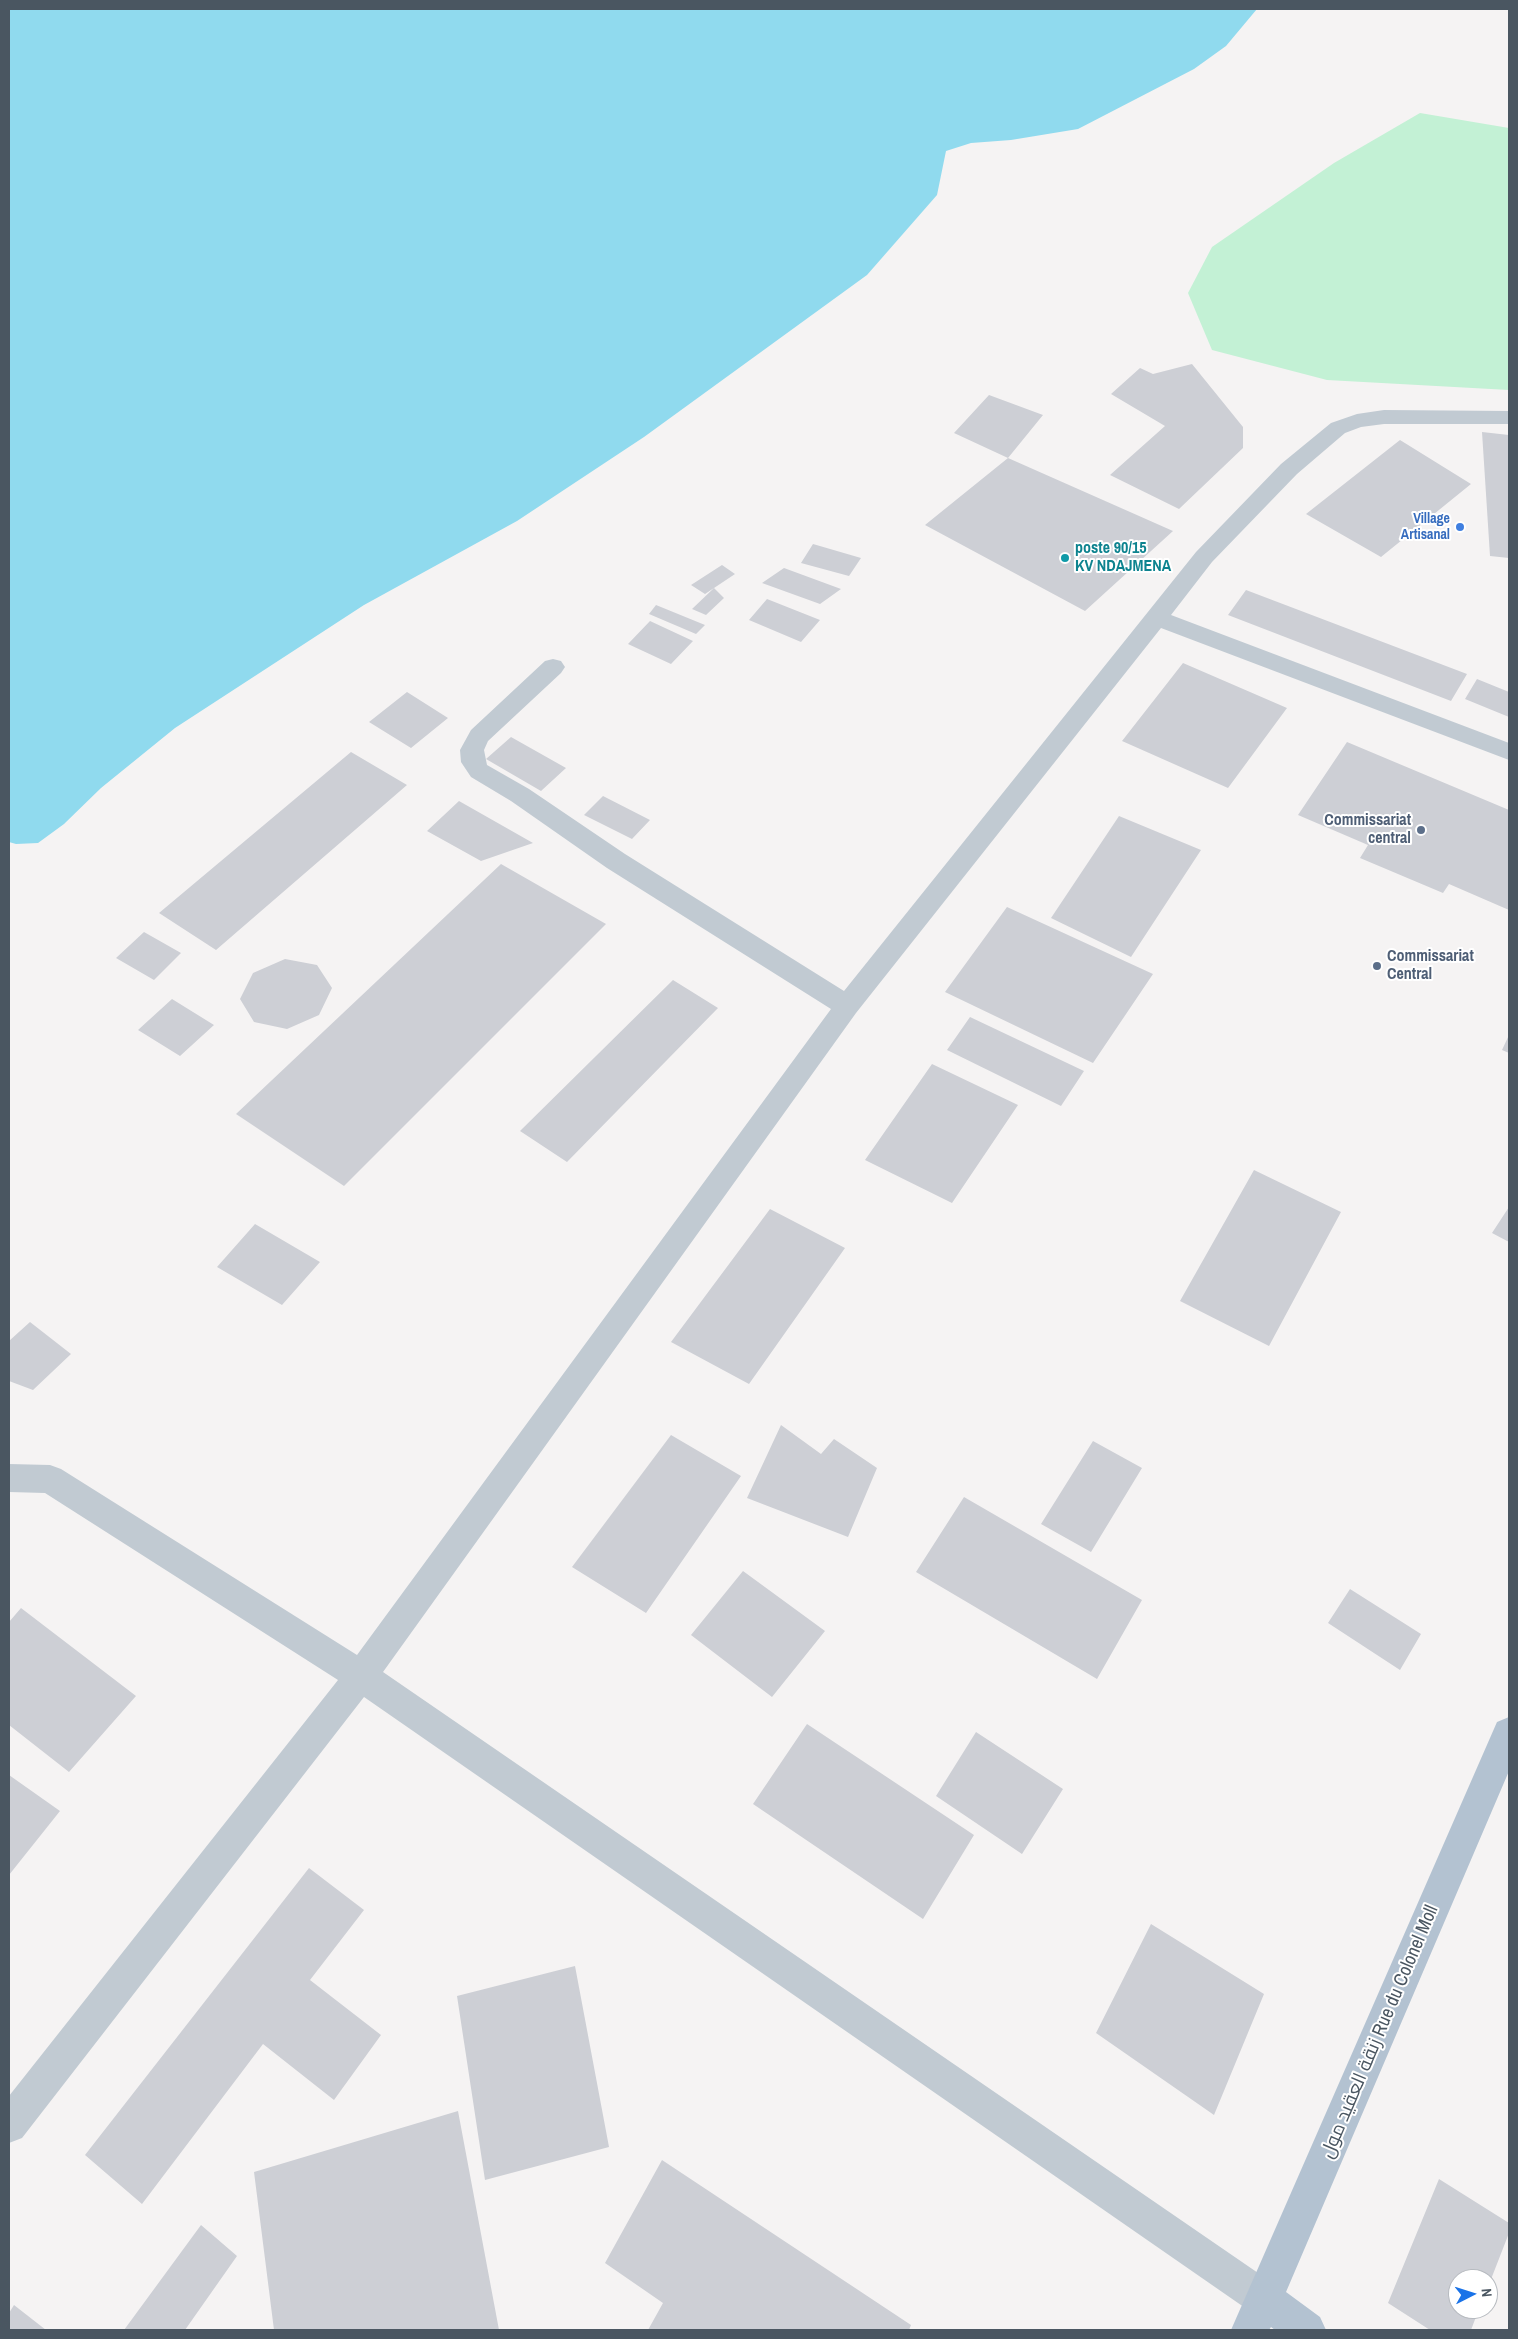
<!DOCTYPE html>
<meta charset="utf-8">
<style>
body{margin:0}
#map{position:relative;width:1518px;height:2339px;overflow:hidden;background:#f5f3f3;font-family:"Archivo Narrow",sans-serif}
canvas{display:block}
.frame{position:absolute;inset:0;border:10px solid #4a5661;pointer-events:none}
.north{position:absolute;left:1448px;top:2269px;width:50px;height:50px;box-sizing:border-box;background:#fff;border:1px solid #b7bbc0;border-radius:50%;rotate:85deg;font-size:14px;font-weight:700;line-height:20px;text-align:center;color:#4a5661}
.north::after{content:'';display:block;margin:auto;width:18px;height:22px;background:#1a73e8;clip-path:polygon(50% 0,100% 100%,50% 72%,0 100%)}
</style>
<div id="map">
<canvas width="1518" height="2339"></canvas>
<div class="frame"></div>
<div class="north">N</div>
</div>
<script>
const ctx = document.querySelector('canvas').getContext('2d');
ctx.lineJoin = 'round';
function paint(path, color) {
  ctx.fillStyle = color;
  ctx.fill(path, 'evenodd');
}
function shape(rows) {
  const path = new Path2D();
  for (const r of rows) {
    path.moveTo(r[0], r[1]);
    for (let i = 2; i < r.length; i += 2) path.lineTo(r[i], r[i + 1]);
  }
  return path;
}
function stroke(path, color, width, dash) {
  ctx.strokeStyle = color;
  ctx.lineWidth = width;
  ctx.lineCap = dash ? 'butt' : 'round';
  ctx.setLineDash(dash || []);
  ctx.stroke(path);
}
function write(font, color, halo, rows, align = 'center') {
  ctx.font = font + ' "Archivo Narrow",Cairo,sans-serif';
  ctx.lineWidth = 4;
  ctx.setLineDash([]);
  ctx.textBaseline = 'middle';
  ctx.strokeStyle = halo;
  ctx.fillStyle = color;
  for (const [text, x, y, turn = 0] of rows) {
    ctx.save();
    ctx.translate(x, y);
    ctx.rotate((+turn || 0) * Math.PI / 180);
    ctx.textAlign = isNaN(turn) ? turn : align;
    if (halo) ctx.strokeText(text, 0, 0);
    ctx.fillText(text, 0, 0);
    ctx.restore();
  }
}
const green = shape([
 [1420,113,1509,128,1509,390,1327,380,1212,350,1188,293,1212,247,1334,163]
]);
const water = shape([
 [9,9,1257,9,1226,46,1194,69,1078,129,1011,140,971,143,946,151,937,195,867,275,644,437,517,521,364,605,175,728,101,788,64,824,38,843,16,844,9,842]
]);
const building = shape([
 [1192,364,1243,427,1243,448,1179,509,1110,475,1165,426,1111,394,1140,368,1153,374],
 [989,395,1043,415,1008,458,954,433],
 [1482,432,1509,435,1509,558,1490,556],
 [1400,440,1471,484,1381,557,1306,514],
 [1008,458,1173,531,1085,611,925,525],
 [813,544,861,558,849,576,801,563],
 [722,565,735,574,714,588,724,598,706,615,692,609,714,588,705,594,691,585],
 [784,568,841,589,820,604,762,583],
 [1246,590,1467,674,1451,701,1228,615],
 [767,599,820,620,801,642,749,620],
 [656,605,705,625,696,634,649,614],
 [650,621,693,641,671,664,628,644],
 [1183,663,1287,708,1228,788,1122,741],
 [1477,679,1509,692,1509,717,1465,699],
 [407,692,448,718,411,748,369,722],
 [511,737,566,768,541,791,486,759],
 [1347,742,1509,810,1509,910,1449,884,1443,893,1360,858,1368,845,1298,815],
 [351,752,407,785,216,950,159,913],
 [603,796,650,820,632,839,584,815],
 [459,801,533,843,481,861,427,831],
 [1119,816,1201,850,1131,957,1051,918],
 [501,864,606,924,344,1186,236,1114],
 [1007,907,1153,974,1093,1063,945,992],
 [144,932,181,953,154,980,116,958],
 [285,959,317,965,332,988,319,1015,287,1029,254,1022,240,999,253,973],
 [673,980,718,1008,567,1162,520,1131],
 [172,999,214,1025,180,1056,138,1030],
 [970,1017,1084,1071,1061,1106,947,1050],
 [1509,1035,1509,1053,1502,1050],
 [932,1064,1018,1105,952,1203,865,1160],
 [1254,1170,1341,1212,1269,1346,1180,1301],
 [1509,1207,1509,1242,1492,1233],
 [770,1209,845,1248,749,1384,671,1342],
 [255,1224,320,1262,282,1305,217,1267],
 [30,1322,71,1354,33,1390,9,1381,9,1341],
 [781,1425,821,1454,834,1439,877,1468,848,1537,747,1498],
 [671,1435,741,1476,646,1613,572,1567],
 [1093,1441,1142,1468,1091,1552,1041,1524],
 [964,1497,1142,1600,1097,1679,916,1572],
 [743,1571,825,1631,772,1697,691,1635],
 [1350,1589,1421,1634,1400,1670,1328,1623],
 [21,1608,136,1696,69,1772,9,1725,9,1622],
 [807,1724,974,1835,923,1919,753,1804],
 [976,1732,1063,1789,1022,1854,936,1796],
 [9,1775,60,1811,9,1875],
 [309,1868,364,1910,310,1980,381,2035,334,2100,263,2044,142,2204,85,2155],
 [1151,1924,1264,1994,1214,2115,1096,2033],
 [575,1966,609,2147,485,2180,457,1996],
 [458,2111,499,2330,274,2330,254,2172],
 [662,2160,911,2325,909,2330,648,2330,663,2303,605,2263],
 [1439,2179,1509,2223,1509,2233,1488,2287,1488,2279,1458,2279,1458,2309,1479,2309,1471,2330,1430,2330,1388,2303],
 [201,2225,237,2256,185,2330,124,2330],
 [14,2305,46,2330,9,2330,9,2313]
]);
const minor = shape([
 [1384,410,1509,411,1509,424,1384,424,1361,427,1345,433,1297,474,1212,562,1171,615,1509,743,1509,760,1161,628,856,1013,383,1672,1277,2286,1283,2299,1277,2312,1264,2318,1251,2312,364,1697,22,2138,9,2143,9,2096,338,1680,45,1493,9,1492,9,1464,50,1465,61,1469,357,1655,831,1009,607,868,511,801,471,777,461,762,460,750,471,730,545,661,553,659,561,661,565,667,561,673,488,741,484,750,487,765,529,789,625,854,844,991,1196,552,1281,464,1331,423,1357,414,1384,410]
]);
const major = shape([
 [1509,1717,1509,1771,1286,2292,1320,2317,1326,2330,1275,2330,1271,2327,1269,2330,1231,2330,1497,1722,1509,1717]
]);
const markers = [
 [1460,527,5,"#3f7fe0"],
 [1065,558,5,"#0f9aa8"],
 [1421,830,5,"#5c6f8a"],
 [1377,966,5,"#5c6f8a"]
];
const farShopnames = [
 ["Village",1450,519],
 ["Artisanal",1450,535]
];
const cultureNames = [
 ["poste 90/15",1075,549],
 ["KV NDAJMENA",1075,567]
];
const serviceNames = [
 ["Commissariat",1411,821],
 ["central",1411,839],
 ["Commissariat",1387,957,"left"],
 ["Central",1387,975,"left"]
];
const nearStreetnames = [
 ["زنقة العقيد مول Rue du Colonel Moll",1380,2032,-67]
];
paint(green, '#c3f1d5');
paint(water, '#90daee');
paint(building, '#cdcfd5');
paint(minor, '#c1cad2');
paint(major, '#b3c2d1');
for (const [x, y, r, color] of markers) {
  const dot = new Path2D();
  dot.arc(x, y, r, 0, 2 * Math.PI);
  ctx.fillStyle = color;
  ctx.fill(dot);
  stroke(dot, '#fff', 2);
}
write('bold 14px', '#366cbe', '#fff', farShopnames, 'right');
write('bold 16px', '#0d838f', '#fff', cultureNames, 'left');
write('bold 16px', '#4e5e75', '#fff', serviceNames, 'right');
write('19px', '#4a5661', '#fff', nearStreetnames);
</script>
